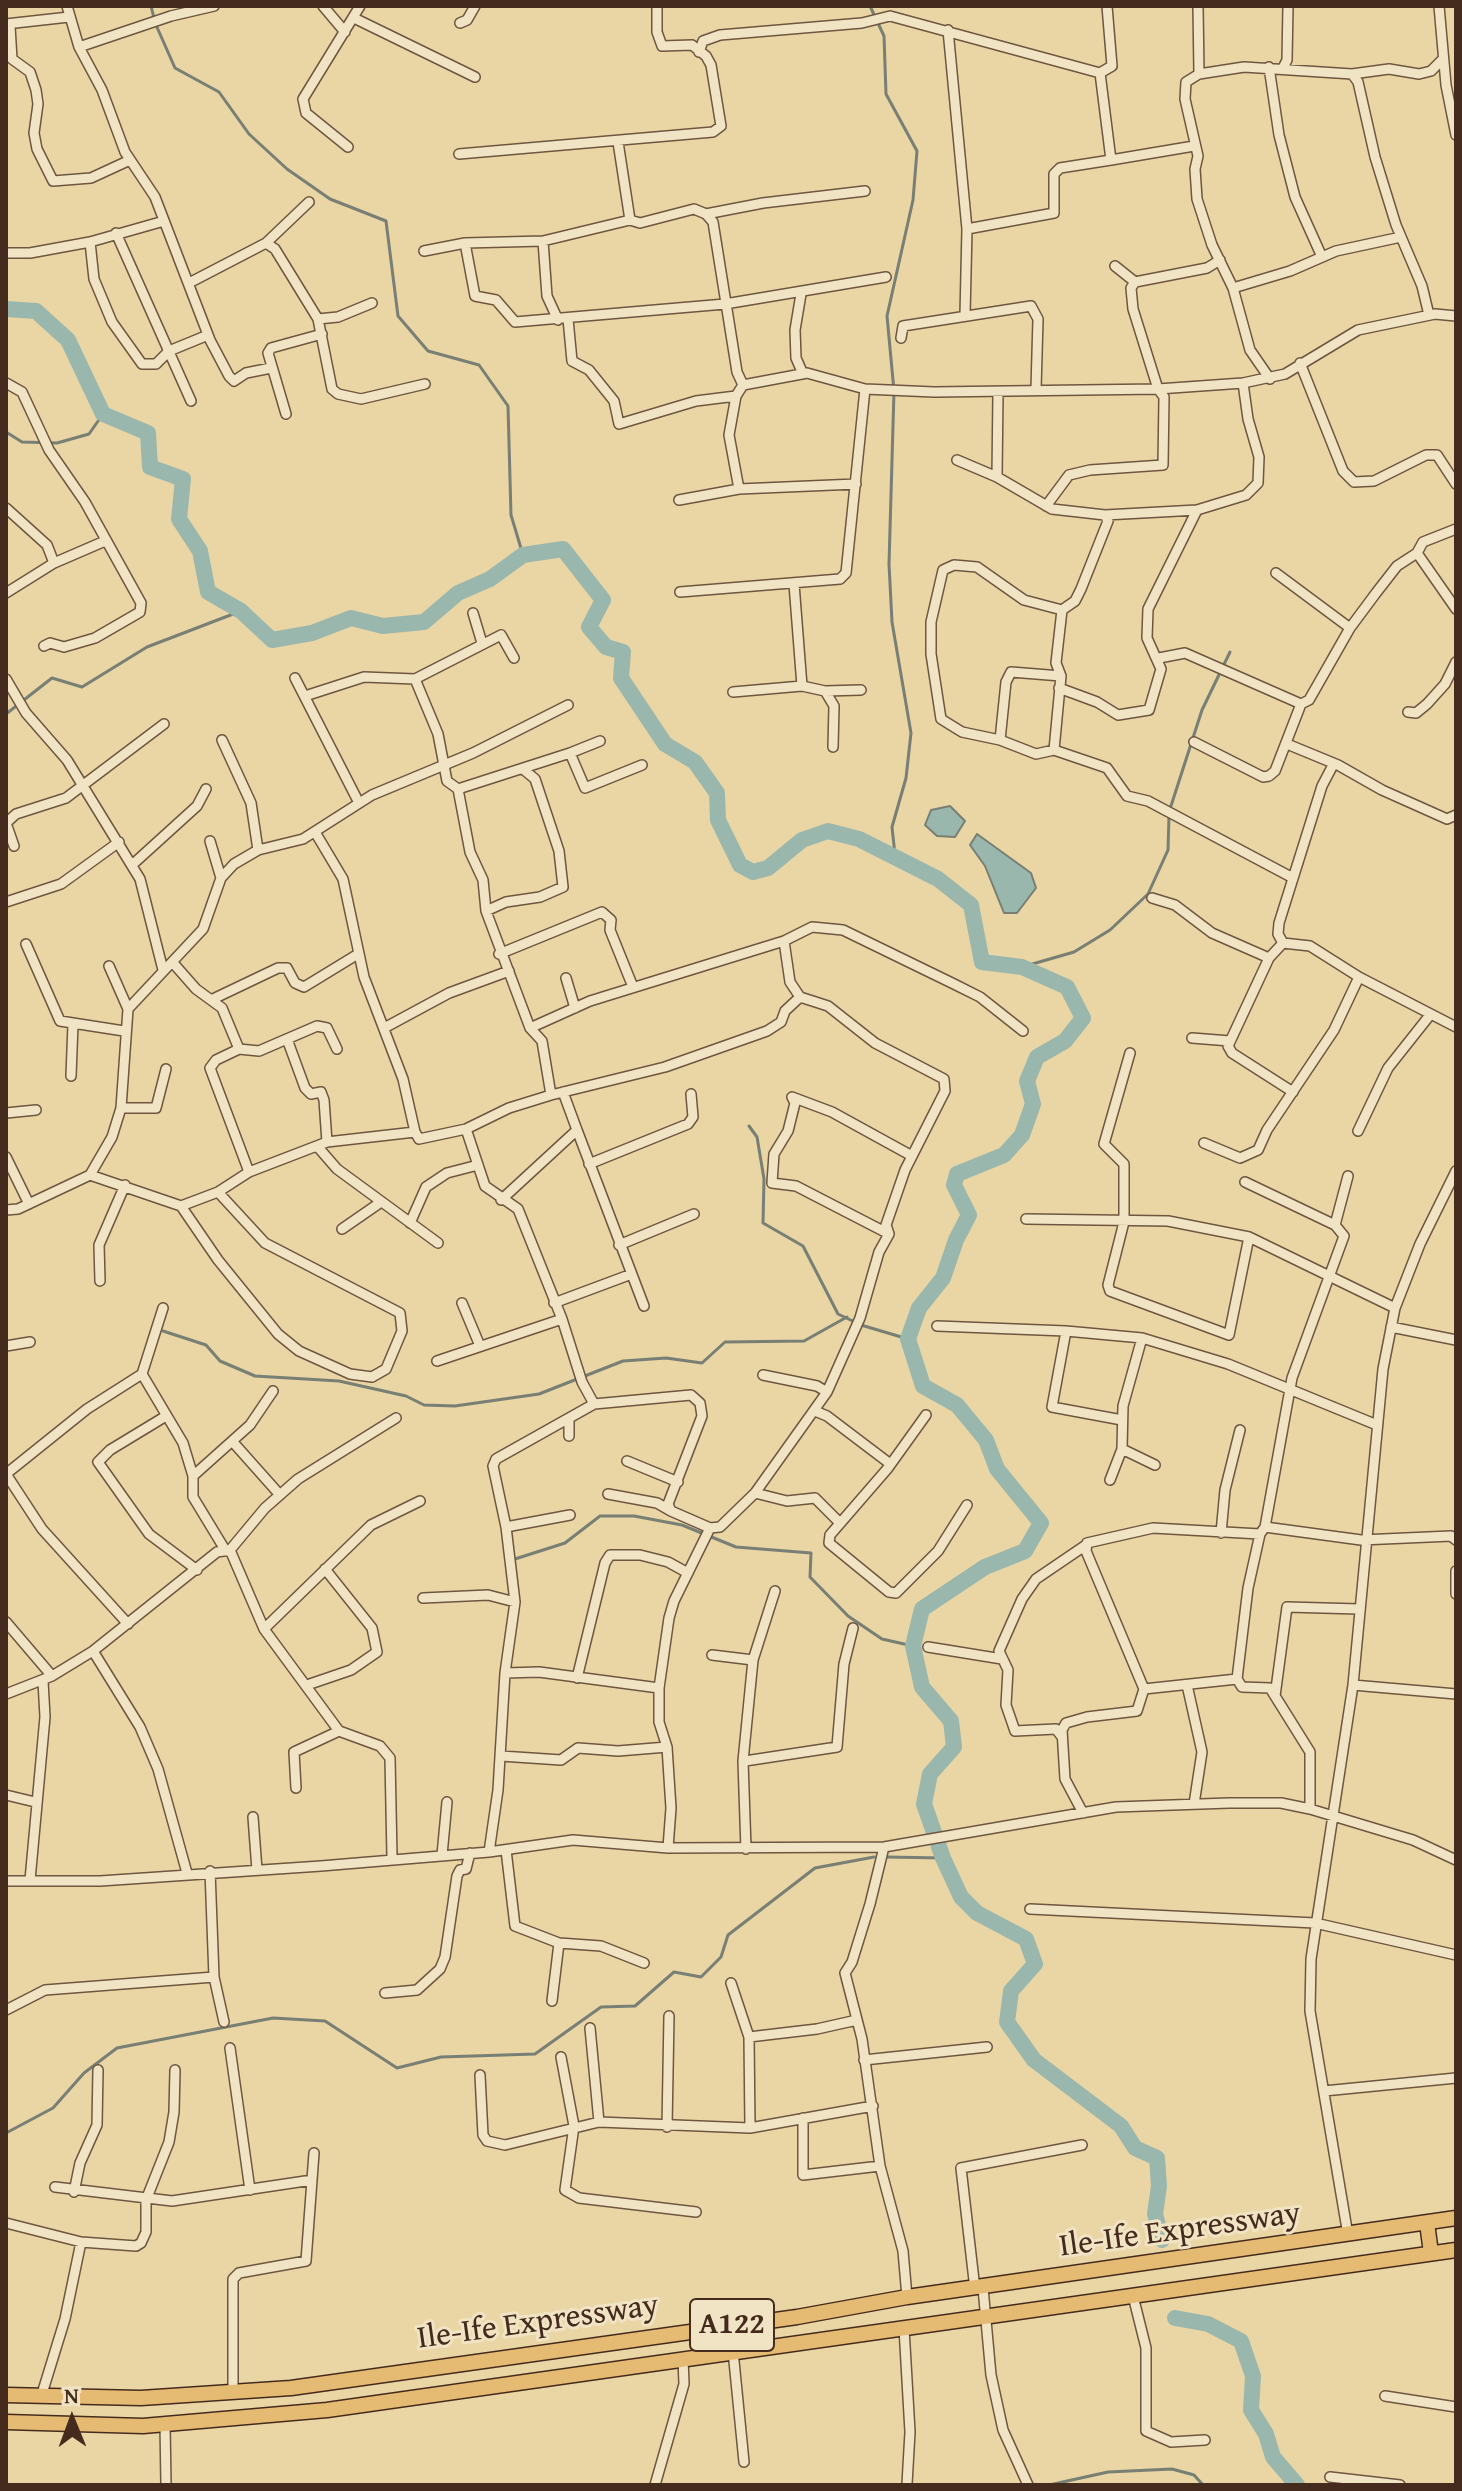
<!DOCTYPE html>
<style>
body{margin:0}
#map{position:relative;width:1462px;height:2491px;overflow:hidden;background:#ead5a4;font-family:"Gentium Book Plus",serif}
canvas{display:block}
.frame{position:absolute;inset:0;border:8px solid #452b1e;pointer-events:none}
.north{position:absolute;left:32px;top:2379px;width:80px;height:80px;-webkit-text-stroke:6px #f1e4c4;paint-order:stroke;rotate:359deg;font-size:22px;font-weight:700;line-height:32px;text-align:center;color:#452b1e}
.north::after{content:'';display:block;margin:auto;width:28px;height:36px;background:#452b1e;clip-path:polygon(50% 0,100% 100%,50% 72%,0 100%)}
</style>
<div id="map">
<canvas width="1462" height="2491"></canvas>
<div class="frame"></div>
<div class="north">N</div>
</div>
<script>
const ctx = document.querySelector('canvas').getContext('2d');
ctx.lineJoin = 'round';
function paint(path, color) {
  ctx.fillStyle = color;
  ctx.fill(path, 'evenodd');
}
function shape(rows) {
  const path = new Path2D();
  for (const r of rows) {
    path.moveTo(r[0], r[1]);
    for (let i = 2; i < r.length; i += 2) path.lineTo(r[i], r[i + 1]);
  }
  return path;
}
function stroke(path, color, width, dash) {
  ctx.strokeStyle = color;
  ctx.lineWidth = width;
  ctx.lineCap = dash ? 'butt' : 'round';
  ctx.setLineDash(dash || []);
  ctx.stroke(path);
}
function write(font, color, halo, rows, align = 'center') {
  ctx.font = font + ' "Gentium Book Plus",serif';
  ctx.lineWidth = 6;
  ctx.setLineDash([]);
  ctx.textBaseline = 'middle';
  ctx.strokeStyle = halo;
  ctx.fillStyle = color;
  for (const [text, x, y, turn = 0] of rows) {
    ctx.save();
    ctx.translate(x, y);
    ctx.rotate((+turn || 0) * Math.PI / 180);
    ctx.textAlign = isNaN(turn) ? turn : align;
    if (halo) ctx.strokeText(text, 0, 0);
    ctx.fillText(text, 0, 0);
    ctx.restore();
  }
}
const water = shape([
 [950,806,965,821,955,837,937,836,925,825,931,810,950,806],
 [977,834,1031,873,1036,888,1017,913,1004,913,985,866,970,845,977,834]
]);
const stream = shape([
 [151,6,154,18],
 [870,6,884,36,886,94,917,151,913,200,887,316,894,391,889,564,892,622,911,733,906,778,892,827,895,855],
 [156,25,175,68,219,92,249,134,287,169,330,199,386,221,398,316,428,351,479,365,508,406,511,515,523,555],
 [6,426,6,432,22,442,57,443,89,434,103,414],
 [6,714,52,678,82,687,147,647,241,611],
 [1170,809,1202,710,1230,652],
 [1022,967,1074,952,1110,930,1148,894,1168,850,1169,816],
 [749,1126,757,1137,764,1179,763,1223,803,1246,838,1314,861,1325,908,1339],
 [163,1331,206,1345,220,1361,255,1376,339,1381,406,1396,424,1405,455,1406,539,1394,623,1361,666,1358,702,1363,725,1342,804,1341,847,1317],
 [515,1559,565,1543,600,1516,634,1516,682,1525,736,1547,811,1553,810,1577,848,1616,882,1639,913,1646],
 [886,1857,943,1858],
 [6,2133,53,2108,84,2073,117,2048,273,2018,325,2021,397,2068,441,2057,535,2054,601,2007,635,2006,674,1972,701,1977,721,1957,728,1935,815,1868,874,1857],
 [1049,2485,1108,2472,1172,2469,1194,2475,1203,2485],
 [1284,2485,1292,2478]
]);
const river = shape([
 [6,309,36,311,68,340,103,414,148,433,150,467,183,479,179,519,200,551,208,592,241,611,272,640,312,633,351,618,383,626,424,622,458,593,490,579,523,555,563,549,603,600,589,627,606,647,623,652,621,678,665,744,695,762,717,793,718,820,740,865,753,872,768,868,802,840,828,831,859,839,938,879,971,905,982,962,1022,967,1067,987,1083,1018,1065,1041,1037,1057,1027,1081,1033,1104,1022,1135,1004,1155,957,1174,954,1185,969,1215,956,1240,943,1278,919,1308,908,1339,923,1386,957,1405,986,1440,997,1469,1041,1523,1025,1551,985,1567,922,1609,913,1646,922,1687,951,1721,954,1747,930,1774,924,1804,943,1858,961,1897,977,1913,1026,1939,1035,1964,1011,1991,1007,2022,1034,2060,1121,2126,1135,2148,1157,2158,1159,2186,1155,2214,1162,2240],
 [1175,2318,1208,2324,1241,2341,1253,2376,1251,2410,1266,2434,1273,2457,1297,2485]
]);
const minor = shape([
 [67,6,79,47,102,90,125,152,155,197,210,340,229,376,234,381,246,373,271,368],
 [323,6,345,32],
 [1198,6,1199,74],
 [1439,6,1446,85,1456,135],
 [354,18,475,77],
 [460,23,467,20,475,6],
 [6,24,69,17],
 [10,26,12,59,30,72,36,90,38,104,34,133,37,149,53,181,91,178,130,160],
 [948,30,967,229,965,315],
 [79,47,171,16,214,6],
 [699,52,703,41,720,35,862,23,890,16,1100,73,1112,66,1107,6],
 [1269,67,1279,135,1295,197,1322,257],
 [1283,68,1287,60,1288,6],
 [1100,73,1111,160,1194,146],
 [1352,74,1358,82,1375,157,1396,225,1422,286,1429,315],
 [618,142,630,220],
 [348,147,306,113,303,99,360,6],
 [459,154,713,132,721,126,711,65,706,56,692,45,662,46,657,32,657,6],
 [706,214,713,222,737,372,743,385],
 [967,229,1054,213,1054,174,1060,168,1111,160],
 [116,233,191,401],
 [543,241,547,296,558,320],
 [90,242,94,279,112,322,142,364,156,364,169,351,208,335],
 [266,243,275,249,318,319,332,389,338,394,361,399,425,384],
 [465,243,475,296,496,300,515,322,725,304,886,277],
 [424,251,465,243,543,241,630,220,640,223,694,209,706,214,763,203,865,191],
 [6,253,30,253,90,242,164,221],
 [1135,282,1207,268,1220,260],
 [189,283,266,243,309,202],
 [1233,288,1290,271,1336,251,1401,237],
 [801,294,795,330,796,358,803,374],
 [318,319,338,317,372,303],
 [568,319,572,361,589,370,614,401,619,424,696,401,736,396,743,385,807,373,865,389,934,392,1158,389,1243,383,1285,374,1358,330,1435,314,1456,316],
 [901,338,903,326,1031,306,1038,319,1036,389],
 [1300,363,1343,471,1354,482,1374,481,1426,455,1437,455,1456,484],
 [1270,379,1250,350,1233,288,1212,245,1197,199,1195,169,1198,156,1185,99,1186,82,1199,74,1244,67,1352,74,1389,69,1419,74,1431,71,1443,59],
 [6,383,22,392,49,450,85,502,141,603,140,612,95,638,64,647,50,643,44,646],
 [736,396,729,435,739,489],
 [286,414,268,353,271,348,322,334],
 [957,460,997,477,1052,509,1105,515,1197,510,1246,495,1258,483,1259,457,1248,419,1243,383],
 [997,477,998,392],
 [679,500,739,489,856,484],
 [1046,506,1069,475,1090,470,1163,465,1164,397,1158,389,1133,309,1131,288,1135,282,1115,266],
 [6,508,47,545,54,563],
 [1417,553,1456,609],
 [1276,573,1350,628],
 [794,584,802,686,825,691,834,706,833,747],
 [680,592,840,579,846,573,865,389],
 [6,593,54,563,105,541],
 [473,613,482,643],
 [1159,658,1185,653,1301,704],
 [1061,676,1011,672,1006,682,1000,740,1036,754,1054,750,1107,768,1127,796,1148,801,1293,878],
 [295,678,359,803],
 [6,679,26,713,67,760,140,879,163,970],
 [415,679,501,635,514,658],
 [1059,688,1097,702,1118,715,1149,710,1161,669,1147,638,1148,609,1197,510],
 [825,691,861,690],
 [733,692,802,686],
 [305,696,364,677,415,679,438,734,447,781,458,789,570,753,585,788,642,765],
 [1408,712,1416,713,1427,704,1445,684,1456,662],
 [222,740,251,803,258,850],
 [1000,740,962,732,941,719,931,654,931,622,943,570,954,565,977,567,1024,600,1062,610,1075,601,1081,589,1108,521,1105,515],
 [1194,742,1263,777,1269,776,1275,771,1301,704,1309,700,1350,628,1376,593,1397,566,1417,553,1423,542,1456,529],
 [1287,744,1338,765,1382,790,1447,819,1456,815],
 [1054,750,1061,676,1056,663,1062,610],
 [570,753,600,741],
 [458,789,470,852,483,880,486,911,530,1028,542,1041,551,1095],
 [315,832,343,879,364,977,403,1079,415,1132],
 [210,841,221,878],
 [14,846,6,823,16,814,66,798,164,724],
 [132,865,197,806,206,789],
 [1152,898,1175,905,1212,933,1269,958,1283,943,1310,946,1359,977,1456,1027],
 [6,902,61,884,119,842],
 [486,911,506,902,540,897,563,887,559,851,535,779,523,769],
 [784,941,790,982,800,997],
 [1283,943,1278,934,1279,923,1322,786,1333,765],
 [26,944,60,1021,124,1031],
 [499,954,602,912,611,920,610,930,633,987],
 [1269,958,1228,1046,1232,1053,1293,1092],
 [174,964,196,989,222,1008,239,1049,259,1051,317,1026,327,1028,337,1049],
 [109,966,128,1009],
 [566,978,575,1008],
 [213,999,278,968,287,968,295,983,304,987,358,954],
 [386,1027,449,993,509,971],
 [530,1028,590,1001,784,941,812,927,843,930,954,984,980,997,1023,1031],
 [1192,1038,1230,1041],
 [287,1039,305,1088,311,1094,321,1092,324,1100,327,1142],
 [239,1049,216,1060,210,1068,249,1172],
 [1130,1053,1104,1144,1124,1164,1124,1222,1108,1285,1110,1291,1229,1335,1249,1237],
 [71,1076,73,1024],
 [121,1108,156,1108,166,1069],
 [6,1113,36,1110],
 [466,1129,485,1186,518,1209,562,1319,582,1382,594,1404],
 [577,1130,644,1306],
 [1358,1131,1388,1068,1430,1015],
 [1204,1143,1240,1158,1258,1150,1267,1130,1334,1030,1359,977],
 [317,1146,337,1169,438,1243],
 [6,1157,29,1204],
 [589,1164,688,1124,693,1117,691,1094],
 [90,1175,112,1137,121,1108,128,1009,203,929,221,878,234,864,258,850,303,839,372,795,473,753,568,705],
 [1245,1182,1335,1225,1344,1236,1292,1378,1265,1527],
 [501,1200,577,1130,563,1092],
 [181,1206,218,1260,278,1334,299,1351,350,1374,372,1377,386,1369,402,1331,400,1313,265,1243,218,1192],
 [6,1210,18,1209,90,1175,181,1206,218,1192,249,1172,327,1142,415,1132,419,1139,466,1129,509,1108,551,1095,665,1067,767,1031,781,1022,785,1011,800,997,828,1006,875,1043,944,1079,945,1091,905,1170,886,1225,889,1234,879,1252,860,1318,827,1392,755,1493,720,1527,710,1528,674,1601,669,1618,659,1688,659,1722,667,1747,671,1808,668,1848],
 [1026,1219,1168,1221,1249,1237,1395,1308],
 [410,1223,426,1187,447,1173,478,1165],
 [1335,1225,1348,1176],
 [342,1229,381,1202],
 [889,1234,796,1186,772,1183,774,1154,788,1131,795,1103,792,1097,832,1112,912,1156],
 [619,1245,694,1214],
 [100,1281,99,1245,125,1185],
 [462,1303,480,1346],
 [554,1303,629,1275],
 [937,1326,1066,1331,1142,1338,1228,1364,1377,1425],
 [1391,1327,1456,1340],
 [1066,1331,1052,1407,1122,1420],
 [6,1346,30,1342],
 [437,1361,562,1319],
 [142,1374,183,1443,193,1476,193,1497,224,1548],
 [763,1375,817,1386,827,1392],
 [815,1411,827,1416,889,1463],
 [926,1415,888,1468,830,1535,829,1543,889,1592,896,1593,938,1551,967,1505],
 [166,1416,110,1450,98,1462,149,1534,197,1570],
 [569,1420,569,1436],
 [232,1441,280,1495],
 [1122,1449,1155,1465],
 [627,1461,678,1482],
 [193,1476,250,1425,273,1391],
 [1110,1480,1122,1449,1123,1406,1142,1338],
 [755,1493,787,1501,815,1498,840,1523],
 [608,1494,657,1503,671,1511],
 [506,1527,570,1515],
 [1221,1533,1225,1490,1240,1430],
 [230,1550,264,1629,339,1731,380,1746,390,1758,392,1857],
 [1456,1571,1456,1594],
 [423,1598,488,1595,515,1602],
 [6,1622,52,1676],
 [128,1624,42,1529,6,1474,87,1409,142,1374,163,1308],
 [264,1629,371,1525,420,1501],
 [928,1647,1002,1659],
 [712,1655,753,1660],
 [505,1673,539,1672,659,1688],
 [577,1678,605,1563,610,1555,640,1555,668,1562,688,1573],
 [1237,1679,1242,1687,1270,1688,1310,1752,1310,1809],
 [307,1685,351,1670,377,1652,372,1628,325,1569],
 [1187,1685,1202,1752,1194,1804],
 [1353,1685,1456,1694],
 [1144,1689,1237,1679,1248,1588,1260,1534],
 [6,1694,52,1676,93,1651],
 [1275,1696,1287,1607,1359,1609],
 [1062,1737,1056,1729,1015,1731,1006,1705,1008,1670,999,1651,1022,1599,1036,1579,1086,1545],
 [501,1756,561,1760,578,1748,618,1751,667,1747],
 [745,1761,837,1747,844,1664,853,1628],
 [296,1788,294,1752,339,1731],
 [6,1795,35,1802],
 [1083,1813,1065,1779,1062,1730,1066,1723,1087,1717,1137,1711,1144,1689,1086,1551,1087,1543,1153,1528,1260,1534,1265,1527,1361,1540,1451,1536,1456,1540],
 [253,1817,257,1870],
 [884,1847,870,1904,852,1962,845,1973,862,2039,880,2166,903,2251,907,2297],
 [746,1849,743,1761,753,1660,775,1591],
 [506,1850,515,1926,559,1943,601,1946,644,1963],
 [489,1852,498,1790,505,1673,515,1602,506,1527,493,1466,496,1459,594,1404,691,1395,700,1403,702,1416,668,1504,671,1511,710,1528],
 [442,1855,447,1802],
 [210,1871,214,1977,224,2022],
 [187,1873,158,1769,140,1727,93,1651,217,1552,230,1550,265,1508,298,1479,396,1418],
 [30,1880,45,1717,43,1681],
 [6,1881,100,1881,321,1866,489,1852,573,1840,668,1848,884,1847,1116,1807,1229,1803,1281,1803,1310,1809,1413,1840,1456,1860],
 [1030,1909,1315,1923,1456,1955],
 [731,1983,749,2037,750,2128],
 [385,1993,417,1990,440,1969,445,1957,457,1876,460,1870,466,1869,470,1853],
 [552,2001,559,1943],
 [6,2010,45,1990,214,1977],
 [590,2028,599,2122],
 [749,2037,817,2029,857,2020],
 [230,2048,250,2190],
 [561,2057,574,2126,565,2190,579,2198,696,2212],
 [864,2060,987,2047],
 [480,2075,483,2135,487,2141,505,2145,599,2122,750,2128,873,2106],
 [1324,2091,1456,2078],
 [803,2118,803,2175,880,2166],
 [667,2127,669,2016],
 [55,2187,172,2201,312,2180],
 [74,2192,80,2163,97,2125,98,2070],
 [6,2223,81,2242,136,2246,141,2243,146,2232,146,2200,169,2142,174,2112,175,2070],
 [1348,2235,1310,2011,1311,1959,1353,1685,1383,1369,1395,1308,1420,1244,1456,1171],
 [983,2288,991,2375,1003,2430,1028,2485],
 [975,2289,961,2168,1082,2145],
 [1133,2296,1146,2348,1146,2431,1171,2442,1205,2440],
 [904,2328,910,2432,907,2484],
 [733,2351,744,2462],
 [233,2393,233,2279,239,2273,306,2261,314,2153],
 [1385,2396,1456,2407],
 [41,2397,65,2319,81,2242],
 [165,2424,166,2485],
 [1330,2477,1400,2485],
 [655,2485,684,2384,683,2358]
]);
const highway = shape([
 [1427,2223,1431,2253],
 [6,2395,141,2398,291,2388,797,2317,907,2297,1456,2218],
 [6,2422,143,2426,327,2410,1456,2250]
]);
const shields = [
 [732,2325,84]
];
const shieldNames = [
 ["A122",732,2325]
];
const streetNames = [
 ["Ile-Ife Expressway",1180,2231,-8],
 ["Ile-Ife Expressway",538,2323,-8]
];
paint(water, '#9ab7ae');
stroke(water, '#787f74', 2);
stroke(stream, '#787f74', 3);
stroke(river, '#9ab7ae', 16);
stroke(minor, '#6e5640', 12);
stroke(highway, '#452b1e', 17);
stroke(minor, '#f1e4c4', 9);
stroke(highway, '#e5ba72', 14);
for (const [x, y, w] of shields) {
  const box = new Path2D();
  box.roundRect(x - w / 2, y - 26, w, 52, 6);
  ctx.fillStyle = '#f1e4c4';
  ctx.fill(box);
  stroke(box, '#452b1e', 2);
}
write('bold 30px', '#452b1e', null, shieldNames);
write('32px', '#452b1e', '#f1e4c4', streetNames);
</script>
